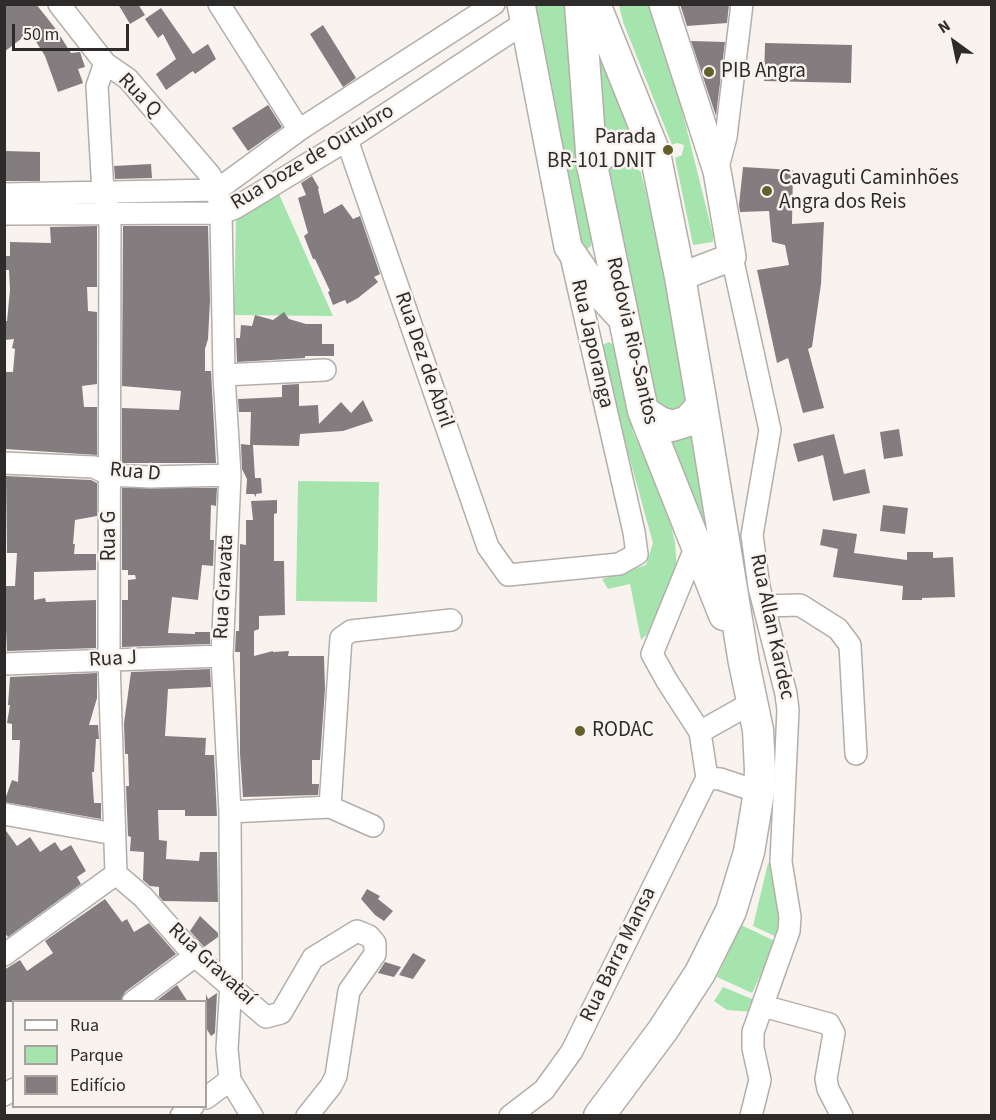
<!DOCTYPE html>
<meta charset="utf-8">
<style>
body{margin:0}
#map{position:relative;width:996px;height:1120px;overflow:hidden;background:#f9f3ef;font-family:"Source Sans 3",sans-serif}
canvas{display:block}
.frame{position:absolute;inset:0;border:6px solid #2e2c2a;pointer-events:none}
.legend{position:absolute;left:12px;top:1000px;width:195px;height:108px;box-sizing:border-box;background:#f9f3ef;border:2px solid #a8a3a0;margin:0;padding:8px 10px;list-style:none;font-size:18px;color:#2e2c2a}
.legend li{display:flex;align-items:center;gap:12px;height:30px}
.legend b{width:30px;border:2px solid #a8a3a0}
.north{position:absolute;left:924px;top:12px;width:60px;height:60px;-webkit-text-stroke:4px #f9f3ef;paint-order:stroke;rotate:327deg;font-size:16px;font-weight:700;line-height:24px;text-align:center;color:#2e2c2a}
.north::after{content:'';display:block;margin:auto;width:21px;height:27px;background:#2e2c2a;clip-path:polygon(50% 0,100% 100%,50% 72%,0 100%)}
.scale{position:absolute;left:12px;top:24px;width:117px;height:27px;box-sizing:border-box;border:3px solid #2e2c2a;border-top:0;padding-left:8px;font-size:18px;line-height:21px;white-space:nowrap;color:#2e2c2a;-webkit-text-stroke:4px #f9f3ef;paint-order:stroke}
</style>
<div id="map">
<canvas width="996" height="1120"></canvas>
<div class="frame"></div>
<ul class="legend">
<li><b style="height:8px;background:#fff"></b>Rua</li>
<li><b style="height:16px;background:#a6e4ae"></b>Parque</li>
<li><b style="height:16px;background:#847d80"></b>Edifício</li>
</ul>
<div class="north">N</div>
<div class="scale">50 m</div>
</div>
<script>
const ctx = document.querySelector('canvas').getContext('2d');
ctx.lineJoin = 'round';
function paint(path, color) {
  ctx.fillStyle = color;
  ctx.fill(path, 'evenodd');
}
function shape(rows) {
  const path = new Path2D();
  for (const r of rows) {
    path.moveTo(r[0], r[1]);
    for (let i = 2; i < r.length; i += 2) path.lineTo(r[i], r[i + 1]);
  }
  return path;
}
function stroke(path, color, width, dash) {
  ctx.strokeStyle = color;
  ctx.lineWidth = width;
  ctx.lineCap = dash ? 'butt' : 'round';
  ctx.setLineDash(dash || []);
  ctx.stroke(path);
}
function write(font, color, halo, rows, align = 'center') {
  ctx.font = font + ' "Source Sans 3",sans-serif';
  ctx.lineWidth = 5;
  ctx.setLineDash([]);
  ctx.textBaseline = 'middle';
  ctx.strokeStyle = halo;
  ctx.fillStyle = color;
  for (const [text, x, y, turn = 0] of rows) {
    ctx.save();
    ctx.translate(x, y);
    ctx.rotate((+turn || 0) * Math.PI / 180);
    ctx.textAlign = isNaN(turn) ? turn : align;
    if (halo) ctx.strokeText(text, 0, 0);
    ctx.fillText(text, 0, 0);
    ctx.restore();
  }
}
const green = shape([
 [527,5,568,5,575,101,576,158,592,236,591,246,587,249,581,245],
 [619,5,656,5,713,235,713,242,693,245,675,158,682,155,684,145,677,143,672,145,623,22],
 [590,10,634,134,595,141],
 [618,164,631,164,641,172,663,264,689,402,678,416,653,403,604,176,610,168],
 [279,194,333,316,234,315,236,216],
 [609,342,618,348,633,432,666,504,675,542,677,573,652,629,641,640,630,584,608,589,602,579,646,565,653,543,601,355,602,345],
 [699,428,719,577,663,440,676,441,687,437],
 [298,481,379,482,377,602,296,601],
 [768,863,778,863,788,897,779,938,753,926],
 [741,925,777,942,752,993,717,977],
 [723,987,757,1001,753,1012,727,1010,714,1001]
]);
const building = shape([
 [4,4,36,4,55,28,71,53,80,52,85,67,78,69,83,83,58,92,45,56,30,32,4,52],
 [118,4,138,4,145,15,130,24],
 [680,4,729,4,727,23,687,26],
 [161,8,193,54,208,44,216,59,195,74,193,71,166,90,156,74,176,59,163,34,158,38,145,19],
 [323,25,356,78,343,87,310,34],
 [691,41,725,42,716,116],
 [765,43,852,45,851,83,764,81],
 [268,105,282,127,248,151,232,128],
 [4,151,40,152,40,181,4,181],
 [151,164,152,178,115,179,114,166],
 [743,167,793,170,792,224,824,222,821,284,812,347,808,349,824,408,803,413,788,358,777,363,757,270,789,265,785,245,772,242,769,211,740,212,739,205],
 [312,176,319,188,318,189,324,214,342,204,353,219,360,216,380,274,374,277,378,282,358,298,347,304,345,300,333,305,328,292,330,291,315,259,313,259,304,236,308,233,298,198,306,195,301,183],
 [97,226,97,287,87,287,88,311,97,312,97,384,82,386,84,407,97,407,97,455,5,449,4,372,13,372,15,349,12,348,14,339,4,340,4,321,7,321,10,290,9,270,5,270,6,256,10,256,10,242,51,243,50,227],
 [123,226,208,226,210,301,208,339,205,349,205,371,211,371,216,463,122,463,122,408,179,410,181,391,122,386],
 [284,312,289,319,306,324,322,324,322,344,334,344,334,356,305,356,305,358,237,362,236,338,240,338,241,325,252,326,255,315,273,320],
 [299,384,299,406,318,405,319,424,341,402,351,413,363,400,373,421,343,431,300,434,299,446,253,445,255,478,261,478,262,493,256,494,256,497,254,494,246,494,247,479,242,469,241,444,250,445,251,412,239,412,238,399,282,397,282,385],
 [899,429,903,456,884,459,880,432],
 [834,434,844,474,865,469,870,493,833,501,823,455,798,462,793,444],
 [6,476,91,480,97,483,97,516,75,520,73,544,75,544,74,554,96,554,96,570,34,572,34,600,45,598,46,602,96,600,96,648,7,651,4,586,15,586,17,553,7,553],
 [122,488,217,488,216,506,211,505,210,540,214,540,213,566,202,565,198,600,172,597,168,633,195,634,195,632,210,632,210,644,122,647,122,600,128,600,128,580,136,579,135,575,128,575,128,570,122,570],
 [277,500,277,513,274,514,274,561,284,561,285,615,259,616,259,629,254,631,254,656,273,651,273,652,289,651,288,656,324,656,325,689,320,760,312,760,312,784,319,784,318,795,243,797,240,754,240,652,235,652,236,631,239,631,240,544,246,545,246,520,253,520,251,501],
 [883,505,908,508,905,534,880,531],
 [823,529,857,534,854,553,907,560,907,552,933,552,933,558,953,557,955,597,922,598,922,600,902,600,903,586,833,577,838,549,820,545],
 [210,669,211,687,168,689,165,736,206,738,205,755,214,755,217,816,185,816,185,810,158,810,159,840,167,841,166,859,199,861,200,852,217,852,218,902,163,901,159,896,159,887,150,886,143,880,144,852,130,851,131,837,128,836,126,786,129,786,128,754,125,754,124,723,131,672],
 [97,673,97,698,89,725,98,725,99,739,96,739,94,772,92,772,94,803,101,803,101,819,4,802,12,780,18,782,20,740,12,740,12,724,7,723,10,705,8,705,10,677],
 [4,828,17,846,30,837,40,852,55,842,61,851,71,845,86,871,77,877,81,884,8,937,4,932],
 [367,889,380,896,378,899,393,911,384,921,375,915,361,899],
 [105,899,122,922,127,919,134,932,149,923,176,954,125,992,121,1002,4,1002,4,970,20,960,27,971,53,953,45,941],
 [200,916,218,933,218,937,204,947,190,931],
 [413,953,426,960,413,979,399,975],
 [385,962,401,967,394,977,378,973],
 [177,985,188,1002,155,1002],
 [217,993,215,1033,211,1036,206,1028,206,994,208,999]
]);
const minor = shape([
 [59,4,105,63,128,79,210,175,217,190,221,213,224,375,230,475,222,656,230,812,231,984,227,1049,230,1080,206,1098],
 [219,4,299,130],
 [105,63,97,86,103,193,110,214,109,660,116,874],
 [347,140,488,547,508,575,619,564,637,554,634,532,571,256],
 [717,171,726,137,742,4],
 [4,194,217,190,299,130,494,4],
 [4,214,221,213,235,208,347,140,524,23],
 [732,257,770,430,752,535,759,587,786,694,788,710,781,862,790,917,789,931,753,1032,753,1048,760,1080,751,1116],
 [224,375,325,370],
 [4,463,94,467,110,475,150,477,230,475],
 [765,606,800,605,838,629,850,645,856,754],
 [4,664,222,656],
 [700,732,753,702],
 [707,778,720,779,759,792],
 [330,807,341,638,351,631,451,620],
 [230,812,330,807,373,826],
 [4,814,114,834],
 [116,874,143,897,195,956,266,1017,281,1013,313,958,357,931,369,936,375,943,375,954,349,991,336,1076,331,1086,307,1116],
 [4,955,116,874],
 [133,1002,195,956],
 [763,1006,829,1024,834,1033,826,1079,828,1089,842,1116],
 [230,1080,252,1116],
 [4,1095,14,1089],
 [181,1116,193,1106],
 [510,1116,544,1090,572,1051,707,778,700,732,667,681,652,654,696,546]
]);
const major = shape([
 [521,4,568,247,602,297,626,323],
 [663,4,717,171,732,257,680,277]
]);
const highway = shape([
 [580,4,592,165,643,411,724,615],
 [595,4,655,153,680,277,702,405,744,663,758,730,760,770,759,792,749,852,731,911,700,973,663,1030,599,1116],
 [592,165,606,150,630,146,655,153],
 [643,411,660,422,672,426,688,421,702,405]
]);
const markers = [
 [709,72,6,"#64602c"],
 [668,150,6,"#64602c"],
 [767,191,6,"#64602c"],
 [580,731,6,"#64602c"]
];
const poiNames = [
 ["PIB Angra",721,72],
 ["Parada",656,138,"right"],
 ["BR-101 DNIT",656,162,"right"],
 ["Cavaguti Caminhões",779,179],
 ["Angra dos Reis",779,203],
 ["RODAC",592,731]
];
const streetNames = [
 ["Rua Q",139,96,46],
 ["Rua Doze de Outubro",313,158,-31],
 ["Rodovia Rio-Santos",631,341,77],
 ["Rua Japoranga",591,344,77],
 ["Rua Dez de Abril",423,360,71],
 ["Rua D",135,473,5],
 ["Rua G",110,536,-90],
 ["Rua Gravata",225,587,-87],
 ["Rua Allan Kardec",771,627,78],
 ["Rua J",113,660,-3],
 ["Rua Barra Mansa",619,955,-64],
 ["Rua Gravataí",211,965,43]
];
paint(green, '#a6e4ae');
paint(building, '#847d80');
stroke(minor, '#b4aeaa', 24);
stroke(major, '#b4aeaa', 30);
stroke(highway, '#b4aeaa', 33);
stroke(minor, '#fff', 21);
stroke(major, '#fff', 27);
stroke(highway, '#fff', 30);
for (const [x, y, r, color] of markers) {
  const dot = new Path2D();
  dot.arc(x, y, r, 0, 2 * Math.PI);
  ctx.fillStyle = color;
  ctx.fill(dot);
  stroke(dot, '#f9f3ef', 2);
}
write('21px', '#2e2c2a', '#f9f3ef', poiNames, 'left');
write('21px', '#2e2c2a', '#f9f3ef', streetNames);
</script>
